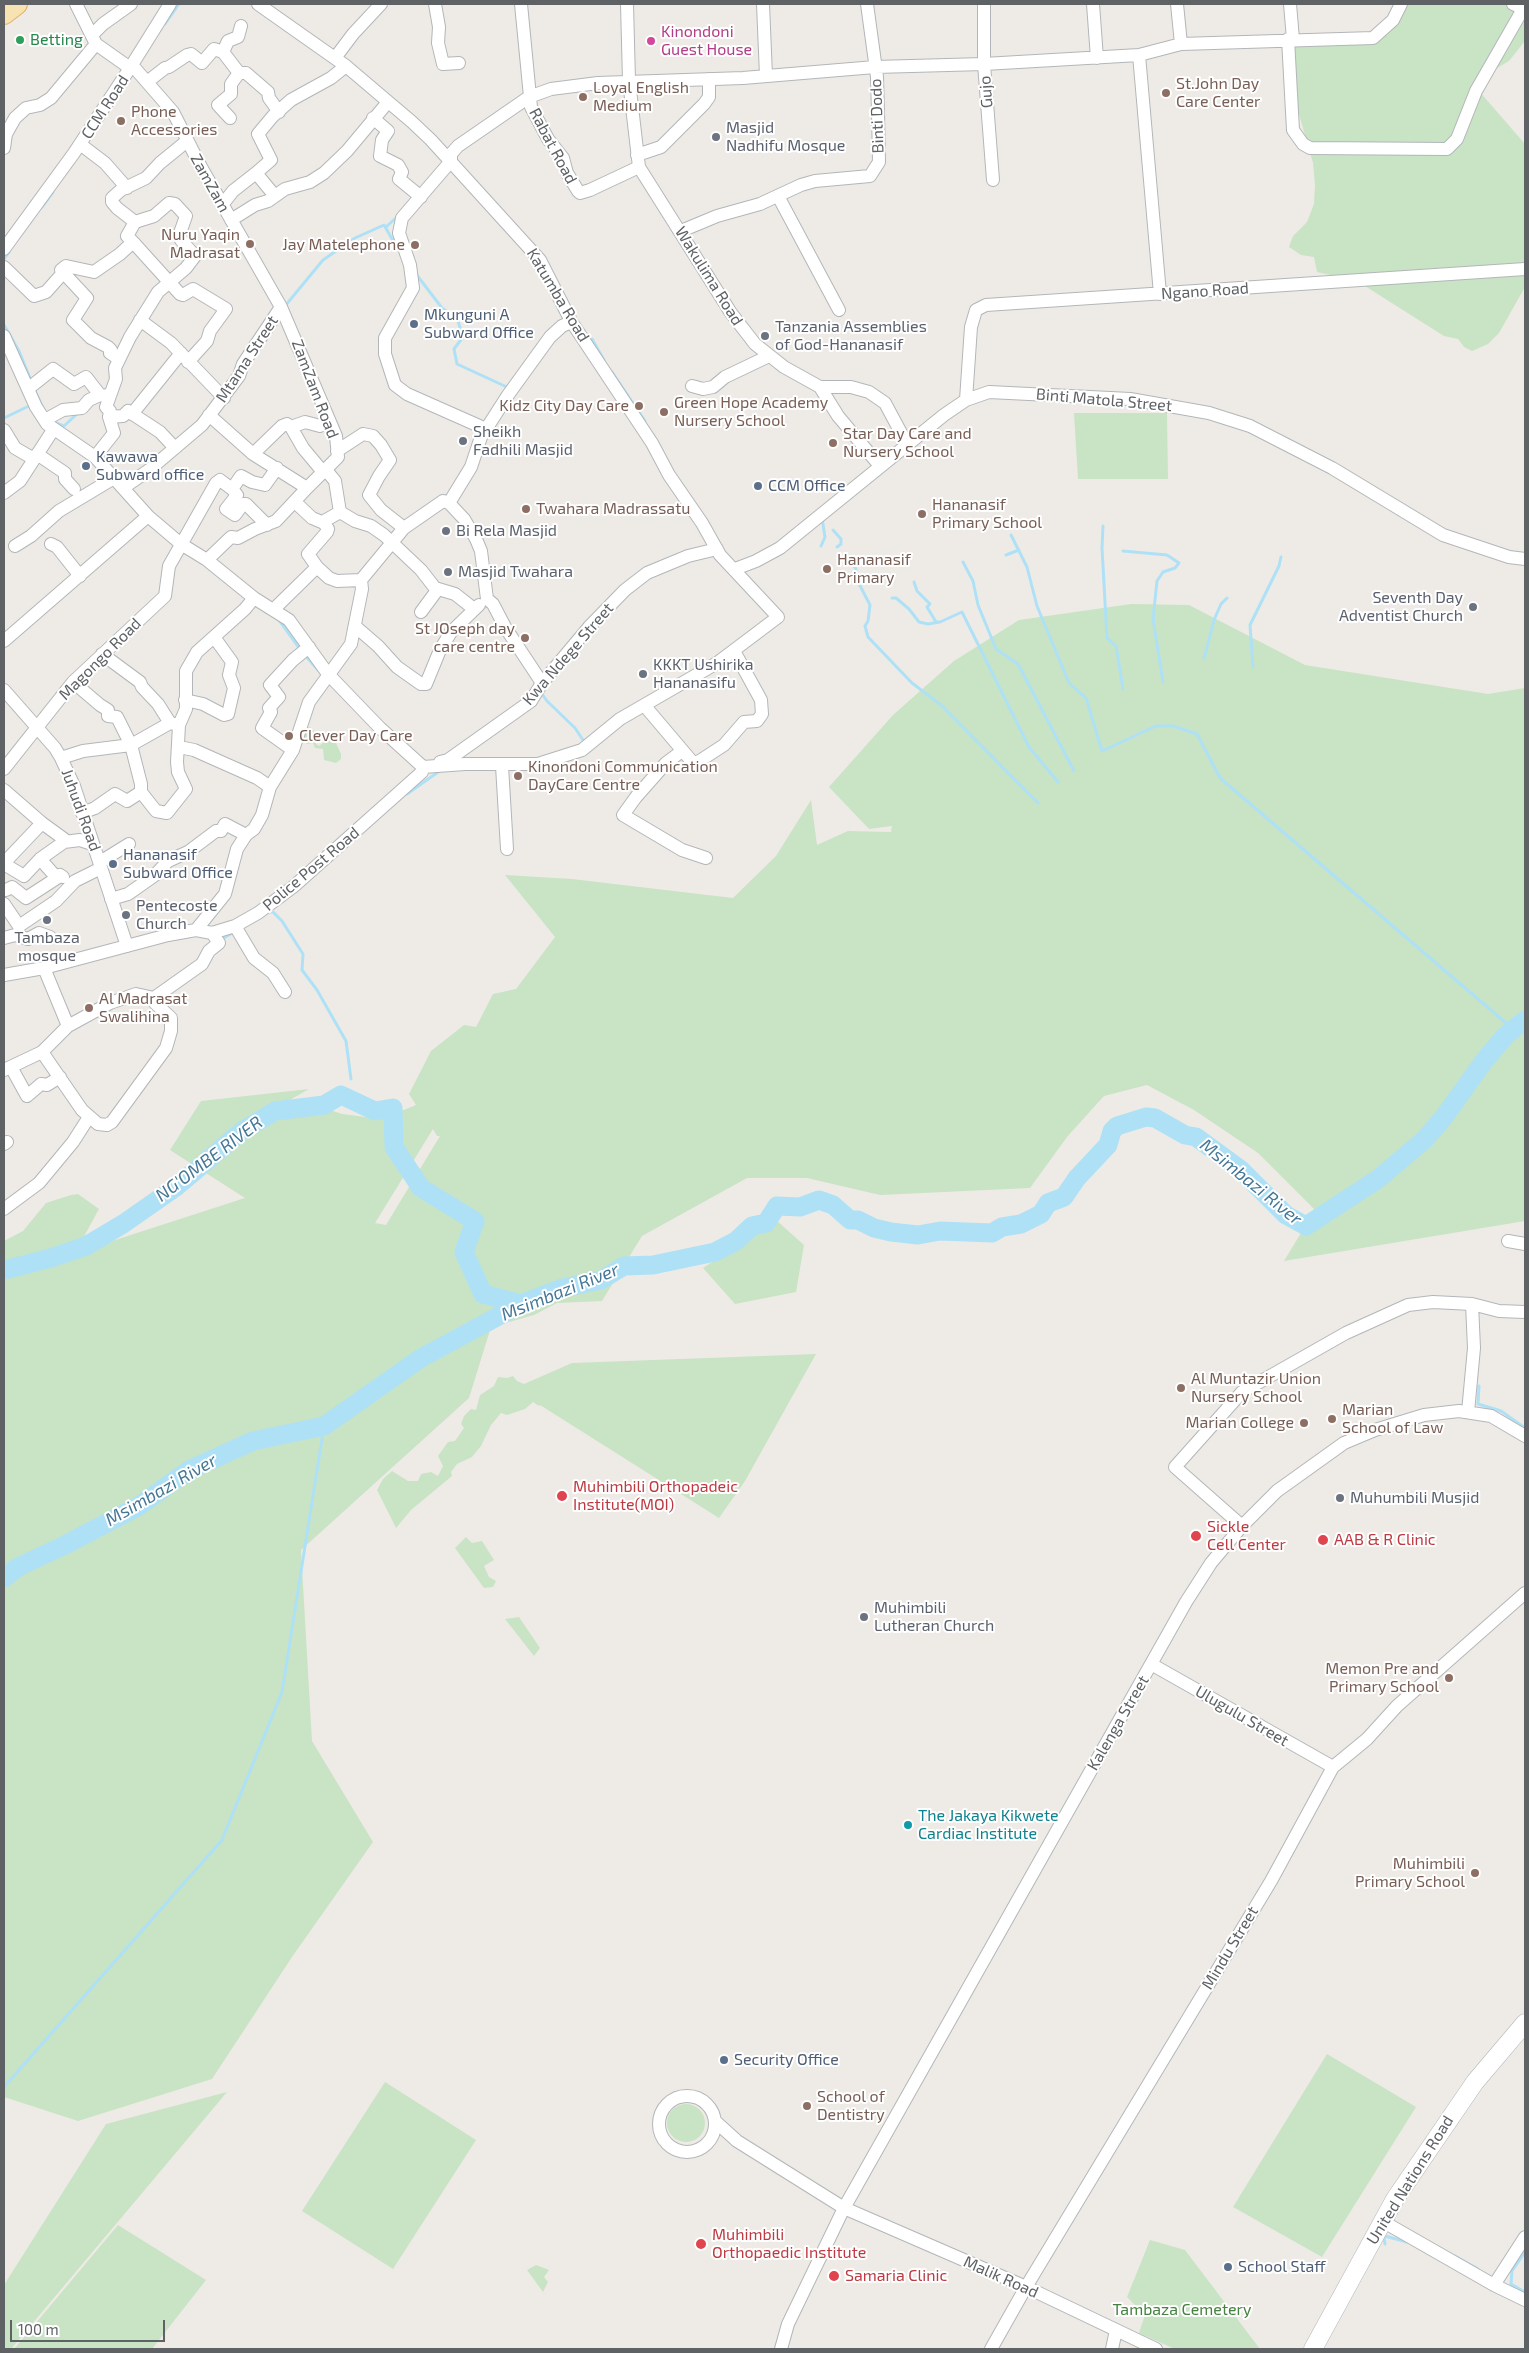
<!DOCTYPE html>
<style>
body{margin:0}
#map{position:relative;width:1529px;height:2353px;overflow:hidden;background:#eeebe6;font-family:"Exo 2",sans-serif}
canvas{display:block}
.frame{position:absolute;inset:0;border:5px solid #5e6265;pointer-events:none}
.scale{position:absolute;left:10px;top:2320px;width:155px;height:22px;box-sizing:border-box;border:2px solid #5e6265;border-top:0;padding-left:6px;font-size:15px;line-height:18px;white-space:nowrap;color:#5e6265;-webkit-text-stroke:4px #fff;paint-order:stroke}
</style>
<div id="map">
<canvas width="1529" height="2353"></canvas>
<div class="frame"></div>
<div class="scale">100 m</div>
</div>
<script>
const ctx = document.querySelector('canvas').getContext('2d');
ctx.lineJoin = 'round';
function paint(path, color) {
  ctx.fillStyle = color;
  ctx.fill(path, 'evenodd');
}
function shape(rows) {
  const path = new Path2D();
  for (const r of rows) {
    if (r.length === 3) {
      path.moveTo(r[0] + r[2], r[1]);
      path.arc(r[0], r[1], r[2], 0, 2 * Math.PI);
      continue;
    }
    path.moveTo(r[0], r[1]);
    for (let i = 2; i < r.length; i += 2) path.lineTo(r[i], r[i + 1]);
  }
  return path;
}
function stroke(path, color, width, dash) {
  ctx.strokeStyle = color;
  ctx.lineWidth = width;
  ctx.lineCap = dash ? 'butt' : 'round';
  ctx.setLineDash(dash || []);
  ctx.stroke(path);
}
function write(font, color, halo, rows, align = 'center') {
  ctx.font = font + ' "Exo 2",sans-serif';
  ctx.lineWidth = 4;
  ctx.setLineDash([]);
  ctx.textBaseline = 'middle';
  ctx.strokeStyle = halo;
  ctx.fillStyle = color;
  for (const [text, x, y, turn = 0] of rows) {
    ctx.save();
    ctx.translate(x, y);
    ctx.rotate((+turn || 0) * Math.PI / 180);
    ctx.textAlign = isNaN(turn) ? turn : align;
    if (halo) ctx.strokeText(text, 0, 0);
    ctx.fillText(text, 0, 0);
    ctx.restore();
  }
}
const green = shape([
 [1407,4,1525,4,1525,41,1509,61,1494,70,1479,91,1525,144,1525,287,1499,333,1488,344,1472,351,1464,347,1458,339,1444,336,1357,281,1317,272,1314,257,1301,255,1289,247,1293,236,1307,222,1314,204,1315,185,1313,163,1295,100,1292,53,1298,40,1387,32,1399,23],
 [1074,413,1167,413,1168,479,1078,479],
 [1131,604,1189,605,1305,665,1488,694,1525,688,1525,1221,1284,1261,1315,1210,1258,1153,1194,1110,1147,1085,1104,1096,1067,1137,1030,1188,880,1195,807,1178,747,1178,642,1236,602,1301,557,1303,534,1315,491,1327,469,1398,301,1550,312,1741,373,1842,292,1957,212,2079,78,2121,4,2097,4,1241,23,1231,46,1203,71,1195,78,1194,99,1209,75,1253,245,1198,170,1150,201,1101,309,1089,281,1105,303,1101,342,1114,381,1119,416,1105,409,1094,431,1051,464,1025,476,1027,493,994,516,989,555,937,505,875,572,879,733,898,776,856,811,800,817,845,848,831,891,832,892,826,869,829,829,787,893,715,954,661,1019,620],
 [433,1129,437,1136,440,1136,386,1225,375,1223],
 [310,727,314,731,316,744,319,746,323,743,326,734,331,741,335,741,341,754,341,759,336,763,324,760,323,749,315,748,313,743,307,744,301,737,306,728],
 [776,1220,804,1245,796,1292,735,1304,703,1268],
 [816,1354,745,1481,719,1518,540,1405,539,1406,533,1402,525,1409,507,1415,501,1413,491,1425,481,1446,472,1457,457,1464,451,1472,452,1476,411,1510,396,1528,377,1490,383,1479,392,1471,408,1481,418,1481,421,1474,431,1472,438,1476,443,1466,438,1456,448,1442,455,1441,464,1428,461,1424,464,1416,471,1409,476,1410,480,1395,494,1386,498,1377,507,1378,513,1376,517,1381,524,1384,572,1363],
 [466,1537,472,1543,482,1541,494,1560,484,1566,489,1577,496,1581,493,1587,484,1588,455,1548],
 [519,1617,540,1648,534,1656,505,1619],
 [1327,2054,1416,2107,1322,2257,1233,2207],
 [385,2082,476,2140,393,2269,302,2211],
 [227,2092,11,2349,4,2349,4,2285,106,2124],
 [686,2123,19],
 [118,2225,206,2280,152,2349,14,2349],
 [1150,2240,1185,2250,1260,2349,1175,2349,1139,2333,1145,2315,1127,2297],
 [536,2265,549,2270,544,2277,548,2282,543,2292,527,2270]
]);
const stream = shape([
 [165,24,179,4],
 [42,207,53,192],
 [386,227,397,217],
 [4,259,9,252],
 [416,274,442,308,457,318,463,337,454,349,457,364,509,388],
 [285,306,323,260,355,238,384,225,399,251],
 [4,325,19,351,32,383],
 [592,339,604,360],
 [612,372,645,421],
 [35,391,42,406],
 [4,418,31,405],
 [56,423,64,426,78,413],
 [1103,526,1102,548,1107,638,1116,646,1123,689],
 [833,530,841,539,841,544,837,547],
 [1011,535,1027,567,1037,606,1069,683,1086,698,1102,751,1156,726,1173,726,1197,734,1220,778,1513,1029],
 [821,546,825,537,822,518],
 [1123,551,1167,555,1179,563,1175,568,1163,572,1157,581,1153,619,1163,682],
 [1006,555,1019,550],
 [963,562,973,581,978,605,996,649,1018,664,1074,771],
 [854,566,856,569,855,576,870,605,868,621,865,626,868,637,912,683,941,705,1038,803],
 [914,582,917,591,930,604,927,607,936,622,938,622],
 [892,598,896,598,909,609,919,622,928,624,940,622,962,612,1029,747,1058,782],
 [279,620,300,649],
 [304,654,318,670],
 [1204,659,1214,620,1221,604,1227,598],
 [1253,667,1250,625,1279,566,1281,557],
 [540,691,547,701,575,728,585,743],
 [407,794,441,770],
 [269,912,273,912,282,921,303,954,302,970,317,990,346,1041,351,1079],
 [222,939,234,932],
 [1479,1386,1478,1404,1501,1411,1525,1428],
 [4,2087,222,1840,282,1692,324,1426],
 [1385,2244,1384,2237,1385,2236,1407,2242],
 [1525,2252,1512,2271,1511,2284,1525,2292],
 [1455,2256,1478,2269]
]);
const river = shape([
 [4,1270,51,1258,86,1246,123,1224,176,1187,242,1131,275,1111,324,1105,341,1095,375,1111,393,1108,394,1147,421,1188,475,1221,464,1252,483,1294,521,1304],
 [4,1578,18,1567,65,1545,139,1506,189,1470,253,1441,324,1426,421,1358,521,1304,563,1288,601,1280,624,1266,653,1265,715,1252,736,1241,752,1226,766,1223,777,1206,800,1207,819,1200,833,1205,850,1220,858,1220,874,1228,891,1232,918,1235,940,1231,992,1233,1002,1227,1021,1224,1041,1214,1048,1203,1064,1197,1077,1178,1108,1145,1112,1131,1117,1126,1146,1117,1155,1118,1185,1135,1196,1137,1241,1170,1286,1215,1306,1226,1378,1179,1424,1140,1444,1117,1484,1061,1506,1035,1525,1020]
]);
const street = shape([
 [258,4,346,66,412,122,431,140,540,260,571,321,652,443,669,475,702,523,720,555,778,617,717,663,620,719,582,750,538,764,465,764,423,767],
 [435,4,439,27,438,43,443,64,459,63],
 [521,4,531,107,548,139,563,158,567,173,578,191,580,193,590,190,639,167],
 [627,4,629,81,639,167,731,313,755,344,784,367,820,387,851,387,869,392,885,403,907,444],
 [763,4,766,76],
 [984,4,984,64,993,180],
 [1093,4,1097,58],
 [1177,4,1181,44],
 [1290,4,1293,39],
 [92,35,103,24,131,4],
 [1288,39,1293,130,1303,144,1310,148,1447,149,1457,139,1476,91,1523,9,1513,4],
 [1139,55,1160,294],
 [335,58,353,34,381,4],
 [132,65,173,112,201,167,281,307,336,436,338,457,307,488,253,454,209,415],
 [130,68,170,4],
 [239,73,246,73,268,92,269,98,279,112],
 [147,82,165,68,169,67,187,55,191,54,202,63,214,49,223,52],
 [230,118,218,105,231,94,231,84,239,73,223,52,228,41,238,37,241,26],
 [373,118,388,131,382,140,380,156,398,165,402,172,399,179,421,197],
 [80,144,105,163,127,188],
 [4,148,6,134,15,118,26,108,40,105,51,98,96,44],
 [637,155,661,147,704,104,709,97,709,79],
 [275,196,256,173,271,160,258,134,273,116,291,100,331,78,346,66],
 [778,196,839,310],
 [222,205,233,191,256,173],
 [231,220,255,205,268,201,285,189,310,182,324,173,347,151,388,102],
 [681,231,717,216,760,204,801,185,815,181,870,176,879,162,878,113,877,77,867,4],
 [133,242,180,294,183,295,193,289,226,309,210,331,207,341,188,362],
 [4,249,74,153,130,68,96,44,76,4],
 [4,267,34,296,46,292,63,273],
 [140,320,171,343,224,398],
 [4,336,36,407,47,424,95,457,148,516,181,544,207,560,254,598,289,620,328,674,380,728,423,767],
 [119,359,110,353,111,350,108,347,91,338,73,320,87,298,61,270,66,266,94,272,120,254,133,242,135,244,127,236,135,222,117,208,112,202,112,198,121,190,146,178,160,163,187,141],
 [692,386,703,389,713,387,725,377,769,356],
 [820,387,838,416,880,466],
 [29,388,53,369,74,384,86,377,100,395,105,396,111,393],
 [966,400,971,327,976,310,986,305,1525,269],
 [132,414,181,353],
 [109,417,123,416,128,411,160,432,175,448],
 [45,420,63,410,82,408,89,400,100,395],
 [291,427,303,448,323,472],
 [486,429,407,394,395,385,385,354,385,338,413,288,410,265,399,233,402,218,451,161,451,154,458,146,529,97,551,89,598,83,743,78,875,67,984,64,1139,55,1181,44,1373,38,1393,20,1401,4],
 [4,430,15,448,34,459],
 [337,451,363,434,373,436,381,445,390,460,379,476,369,495,381,510,404,528],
 [37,454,65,473,65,479,74,489],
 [253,454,282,426,287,424,291,427,305,422,320,426,328,422],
 [95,457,114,433,109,417,110,411,106,407,116,379,115,368,130,337,158,292,186,268,195,256,181,240,180,233,186,216,175,204,169,203,154,216,135,222],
 [326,470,335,481,340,512,355,521,371,526,384,535,421,570,435,588,455,594,474,609],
 [123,488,149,470,202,425,239,376,243,364,281,307],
 [4,493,20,481,53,430],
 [296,503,312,518,324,523],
 [449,503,471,467,481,437,508,395,550,337,562,326,571,322],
 [340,512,326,520,324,523,328,529,327,532,308,554,317,567,329,578,337,581,361,580],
 [267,525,246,504,243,504,235,515,226,509,237,495,232,489,241,476,252,482,265,485,277,468],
 [51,544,57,547,80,576],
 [15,546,31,536,59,511,114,478],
 [207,560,231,537,238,538,255,529,276,521,307,488],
 [735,569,756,561,780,548,944,415,966,400,989,392,1130,399,1209,413,1250,426,1332,468,1443,535,1509,557,1525,559],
 [274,609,317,567],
 [421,612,438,589],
 [356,627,378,646,397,667,421,684,426,684,440,650,451,632,479,605],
 [4,641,148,516],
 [102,654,140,682,142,687,158,704,170,723],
 [73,682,100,705,108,710,108,716,117,717,131,745,141,784,141,792,156,811,167,813,186,789,178,772,177,762,179,725,186,709,186,671,197,652,245,609,254,598],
 [4,690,55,748,61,758,74,786,127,946],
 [185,700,203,704,224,715,228,714,234,688,229,675,232,662,214,637],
 [644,705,694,764,701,760,724,745,744,722,757,721,762,714,761,700,734,651],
 [179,747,194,750,257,778,270,787],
 [293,750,262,728,271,712,269,708,279,697,270,685,293,660,309,647],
 [682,751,666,763,636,797,623,815,682,850,706,858],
 [61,758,83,751,131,745,170,723,179,725],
 [440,762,448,760,531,701,542,683,589,627,625,590,647,573,688,556,717,549],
 [502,766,507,849],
 [4,769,73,682,165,596,169,566,216,483,220,480,232,489],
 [4,790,42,823,4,863],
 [82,813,95,808,115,794,127,801,141,792],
 [42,823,64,839,64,842,80,840,92,844],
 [40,859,57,878,60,875,63,877],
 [100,862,129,844],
 [4,864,24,876,40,859,64,842],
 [6,890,12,887,26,898,57,878],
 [111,899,128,894,155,875,168,861,188,852,216,831,221,831,225,824,246,835],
 [4,904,19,926,56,901,75,881,101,868],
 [235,926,254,958,273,973,285,992],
 [196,930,225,894,237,849,246,835,254,829,262,815,270,787,293,750,309,702,351,644,362,589,361,580,404,528,443,501,449,503,464,519,476,539,481,551,487,599,493,604,505,627,542,683],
 [4,938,15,935,28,939,39,933,50,937],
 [44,968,68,1026],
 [4,975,44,968,168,935,196,930,212,933,235,926,258,913,293,887,422,772,423,767],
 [42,1052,82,1110,98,1124,107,1125,112,1122,166,1048,171,1031,171,1018,155,1003,154,998],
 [11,1067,27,1096,41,1084,47,1085,60,1077],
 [4,1070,42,1052,68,1026,110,1003,136,994,154,998,202,964,209,951,219,943,212,933],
 [4,1144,7,1142],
 [4,1209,39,1183,73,1142,89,1117],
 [1508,1241,1525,1244],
 [1468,1412,1474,1348,1472,1304],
 [1242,1526,1175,1467,1242,1392,1346,1333,1408,1305,1433,1302,1472,1304,1499,1311,1525,1312],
 [1151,1664,1333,1767],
 [687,2124,28],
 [715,2121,737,2141,844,2208,1026,2287,1156,2349],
 [1382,2221,1494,2285,1525,2300],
 [1494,2285,1525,2237],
 [781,2349,788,2324,844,2208,1186,1602,1211,1563,1242,1526,1277,1491,1344,1443,1375,1430,1424,1415,1459,1411,1491,1416,1525,1436],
 [991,2349,1026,2287,1271,1881,1333,1767,1367,1739,1397,1706,1525,1593],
 [1112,2349,1116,2330]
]);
const secondary = shape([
 [1313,2349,1395,2199,1475,2082,1525,2023]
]);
const primary = shape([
 [4,14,17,4]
]);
const markers = [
 [20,40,5,"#2e9e5b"],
 [651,41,5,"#d1479c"],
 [1166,93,5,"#8d6e63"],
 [583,97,5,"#8d6e63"],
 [121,121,5,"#8d6e63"],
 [716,137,5,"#6b7280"],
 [250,244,5,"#8d6e63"],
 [415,245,5,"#8d6e63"],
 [414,324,5,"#5c6f8a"],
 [765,336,5,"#6b7280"],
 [639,406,5,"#8d6e63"],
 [664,412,5,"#8d6e63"],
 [463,441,5,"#6b7280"],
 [833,443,5,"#8d6e63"],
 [86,466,5,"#5c6f8a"],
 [758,486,5,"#5c6f8a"],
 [526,509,5,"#8d6e63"],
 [922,514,5,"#8d6e63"],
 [446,531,5,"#6b7280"],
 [827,569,5,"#8d6e63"],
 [448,572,5,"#6b7280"],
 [1473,607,5,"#6b7280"],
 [525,638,5,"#8d6e63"],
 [643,674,5,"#6b7280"],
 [289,736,5,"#8d6e63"],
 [518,776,5,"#8d6e63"],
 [113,864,5,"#5c6f8a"],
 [126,915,5,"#6b7280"],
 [47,920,5,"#6b7280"],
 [89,1008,5,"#8d6e63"],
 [1181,1388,5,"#8d6e63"],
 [1332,1419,5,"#8d6e63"],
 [1304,1423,5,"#8d6e63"],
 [562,1496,6,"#e0444e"],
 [1340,1498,5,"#6b7280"],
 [1196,1536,6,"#e0444e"],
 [1323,1540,6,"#e0444e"],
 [864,1617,5,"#6b7280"],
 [1449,1678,5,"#8d6e63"],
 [908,1825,5,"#0f9aa8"],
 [1475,1873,5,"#8d6e63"],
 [724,2060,5,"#5c6f8a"],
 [807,2106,5,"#8d6e63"],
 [701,2244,6,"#e0444e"],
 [1228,2267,5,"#5c6f8a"],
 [834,2276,6,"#e0444e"]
];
const hotelNames = [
 ["Kinondoni",661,32],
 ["Guest House",661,50]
];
const leisureNames = [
 ["Betting",30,40]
];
const educationNames = [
 ["St.John Day",1176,84],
 ["Care Center",1176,102],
 ["Loyal English",593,88],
 ["Medium",593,106],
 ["Phone",131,112],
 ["Accessories",131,130],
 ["Nuru Yaqin",240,235,"right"],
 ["Madrasat",240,253,"right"],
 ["Jay Matelephone",405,245,"right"],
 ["Green Hope Academy",674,403],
 ["Nursery School",674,421],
 ["Kidz City Day Care",629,406,"right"],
 ["Star Day Care and",843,434],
 ["Nursery School",843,452],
 ["Hananasif",932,505],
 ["Primary School",932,523],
 ["Twahara Madrassatu",536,509],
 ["Hananasif",837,560],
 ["Primary",837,578],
 ["St JOseph day",515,629,"right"],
 ["care centre",515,647,"right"],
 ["Clever Day Care",299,736],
 ["Kinondoni Communication",528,767],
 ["DayCare Centre",528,785],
 ["Al Madrasat",99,999],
 ["Swalihina",99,1017],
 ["Al Muntazir Union",1191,1379],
 ["Nursery School",1191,1397],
 ["Marian",1342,1410],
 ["School of Law",1342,1428],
 ["Marian College",1294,1423,"right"],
 ["Memon Pre and",1439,1669,"right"],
 ["Primary School",1439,1687,"right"],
 ["Muhimbili",1465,1864,"right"],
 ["Primary School",1465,1882,"right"],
 ["School of",817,2097],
 ["Dentistry",817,2115]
];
const streetNames = [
 ["Gujo",986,92,-94],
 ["CCM Road",105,107,-57],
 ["Binti Dodo",877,116,-92],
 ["Rabat Road",553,146,62],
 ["ZamZam",210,183,61],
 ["Wakulima Road",709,276,58],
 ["Ngano Road",1205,291,-4],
 ["Katumba Road",558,295,59],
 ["Mtama Street",247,359,-57],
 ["ZamZam Road",315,389,69],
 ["Binti Matola Street",1104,400,5],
 ["Kwa Ndege Street",568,654,-49],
 ["Magongo Road",100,659,-45],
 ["Juhudi Road",81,810,70],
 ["Police Post Road",311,869,-40],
 ["Ulugulu Street",1242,1716,30],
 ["Kalenga Street",1118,1723,-60],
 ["Mindu Street",1230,1948,-59],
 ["United Nations Road",1410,2180,-58],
 ["Malik Road",1001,2277,24]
];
const worshipNames = [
 ["Masjid",726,128],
 ["Nadhifu Mosque",726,146],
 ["Tanzania Assemblies",775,327],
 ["of God-Hananasif",775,345],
 ["Sheikh",473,432],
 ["Fadhili Masjid",473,450],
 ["Bi Rela Masjid",456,531],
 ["Masjid Twahara",458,572],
 ["Seventh Day",1463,598,"right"],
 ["Adventist Church",1463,616,"right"],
 ["KKKT Ushirika",653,665],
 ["Hananasifu",653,683],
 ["Pentecoste",136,906],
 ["Church",136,924],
 ["Tambaza",47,938,"center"],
 ["mosque",47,956,"center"],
 ["Muhumbili Musjid",1350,1498],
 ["Muhimbili",874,1608],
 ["Lutheran Church",874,1626]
];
const serviceNames = [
 ["Mkunguni A",424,315],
 ["Subward Office",424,333],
 ["Kawawa",96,457],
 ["Subward office",96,475],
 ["CCM Office",768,486],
 ["Hananasif",123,855],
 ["Subward Office",123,873],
 ["Security Office",734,2060],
 ["School Staff",1238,2267]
];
const healthNames = [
 ["Muhimbili Orthopadeic",573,1487],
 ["Institute(MOI)",573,1505],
 ["Sickle",1207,1527],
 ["Cell Center",1207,1545],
 ["AAB & R Clinic",1334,1540],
 ["Muhimbili",712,2235],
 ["Orthopaedic Institute",712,2253],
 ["Samaria Clinic",845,2276]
];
const cultureNames = [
 ["The Jakaya Kikwete",918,1816],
 ["Cardiac Institute",918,1834]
];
const parkNames = [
 ["Tambaza Cemetery",1182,2310]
];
const waterNames = [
 ["NG'OMBE RIVER",209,1159,-37],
 ["Msimbazi River",1251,1182,39],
 ["Msimbazi River",560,1292,-22],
 ["Msimbazi River",161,1490,-30]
];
paint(green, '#c9e3c5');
stroke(stream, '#aee1f6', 3);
stroke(river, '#aee1f6', 19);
stroke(street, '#b3b6b9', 14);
stroke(secondary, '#b2b6b9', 19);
stroke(primary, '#e3b16a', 22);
stroke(street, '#fff', 12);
stroke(secondary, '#fff', 18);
stroke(primary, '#f7e2b2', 20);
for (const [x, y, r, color] of markers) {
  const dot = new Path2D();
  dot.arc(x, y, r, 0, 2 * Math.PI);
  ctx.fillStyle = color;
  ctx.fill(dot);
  stroke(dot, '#fff', 2);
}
write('16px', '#b23c85', '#fff', hotelNames, 'left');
write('16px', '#27864d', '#fff', leisureNames, 'left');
write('16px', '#785e54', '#fff', educationNames, 'left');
write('16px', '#5e6265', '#fff', streetNames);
write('16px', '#5b616d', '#fff', worshipNames, 'left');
write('16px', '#4e5e75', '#fff', serviceNames, 'left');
write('16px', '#be3a42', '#fff', healthNames, 'left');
write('16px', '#0d838f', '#fff', cultureNames, 'left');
write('16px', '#45823f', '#fff', parkNames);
write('italic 18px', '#457897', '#fff', waterNames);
</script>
